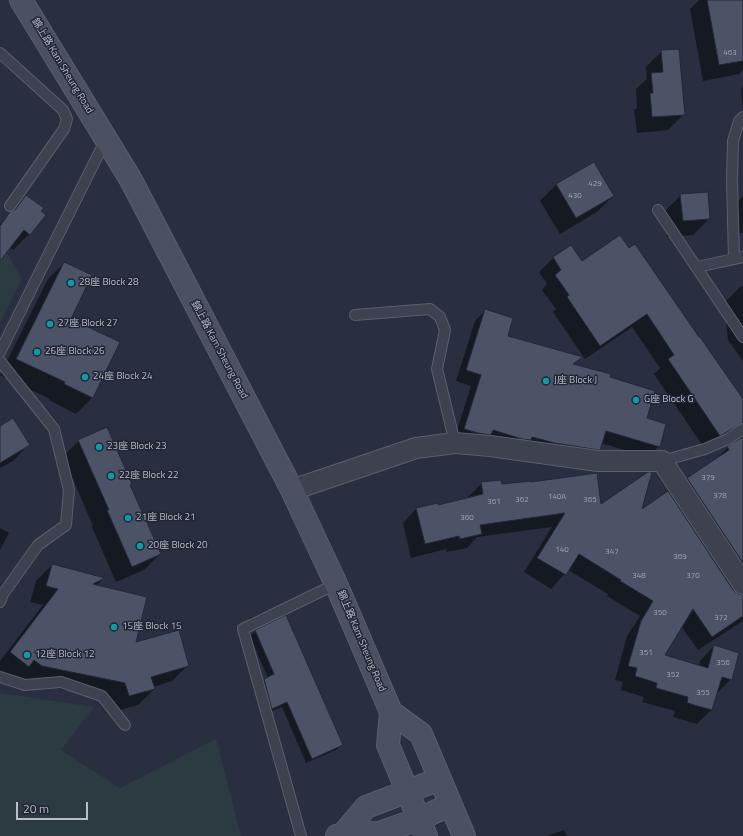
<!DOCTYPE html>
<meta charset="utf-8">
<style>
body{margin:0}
#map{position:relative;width:743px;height:836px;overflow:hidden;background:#292f40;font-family:"Titillium Web",sans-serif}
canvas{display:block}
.scale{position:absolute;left:16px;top:802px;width:72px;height:18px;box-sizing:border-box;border:2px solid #b9bdca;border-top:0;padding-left:5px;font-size:12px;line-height:14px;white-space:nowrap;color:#b9bdca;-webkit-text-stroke:3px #212636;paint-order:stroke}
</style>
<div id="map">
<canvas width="743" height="836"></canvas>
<div class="scale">20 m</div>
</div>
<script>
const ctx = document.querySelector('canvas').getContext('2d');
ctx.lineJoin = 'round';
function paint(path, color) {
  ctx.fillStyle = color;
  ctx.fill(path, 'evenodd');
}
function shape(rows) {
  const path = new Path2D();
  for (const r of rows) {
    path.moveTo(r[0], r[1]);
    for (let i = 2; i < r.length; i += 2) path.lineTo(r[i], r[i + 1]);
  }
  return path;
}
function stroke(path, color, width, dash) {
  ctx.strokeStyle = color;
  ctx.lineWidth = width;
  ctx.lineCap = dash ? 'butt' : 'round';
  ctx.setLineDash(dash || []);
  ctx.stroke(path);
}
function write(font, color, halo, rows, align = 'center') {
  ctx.font = font + ' "Titillium Web","Noto Sans TC",sans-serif';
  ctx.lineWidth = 3;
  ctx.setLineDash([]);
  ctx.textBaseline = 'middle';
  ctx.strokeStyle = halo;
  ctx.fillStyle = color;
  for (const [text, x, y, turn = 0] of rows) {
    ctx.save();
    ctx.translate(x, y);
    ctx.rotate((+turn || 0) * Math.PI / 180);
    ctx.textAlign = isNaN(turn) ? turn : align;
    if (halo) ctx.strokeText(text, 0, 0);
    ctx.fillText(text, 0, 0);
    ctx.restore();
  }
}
const green = shape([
 [0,246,3,246,22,279,0,323],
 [0,693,94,707,61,750,120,788,216,739,241,836,0,836]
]);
const shadow = shape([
 [699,0,743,0,743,69,739,74,703,81,690,9],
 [662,51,684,114,668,130,637,133,634,110,637,108,636,89,647,79,646,67],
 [743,87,743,115,741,89],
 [594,163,613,196,597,212,560,234,540,201,556,185],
 [681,195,709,219,693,235,667,237,665,211],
 [26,196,39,211,29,234,13,250,10,247,0,259,0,224],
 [743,196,743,233,733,234,732,208],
 [620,237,743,401,743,621,698,650,681,626,664,656,699,666,700,661,714,646,731,679,717,693,711,710,697,724,673,717,675,711,642,702,644,697,621,690,623,682,615,680,627,636,640,616,607,596,608,594,568,570,551,589,524,572,552,527,477,537,467,548,446,552,446,549,411,558,403,523,417,508,438,506,468,499,468,497,482,483,501,486,600,506,640,511,733,591,740,596,674,493,688,479,714,461,728,447,735,442,735,440,705,449,654,374,660,368,632,327,585,359,553,312,556,309,542,290,547,284,539,272,553,258,571,246,582,263],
 [64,263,70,320,118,343,92,398,76,414,49,400,50,399,0,375,48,279],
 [743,286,743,361,728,340,724,303,740,287],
 [486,310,506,337,581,357,574,365,609,378,646,419,659,446,648,457,601,443,599,449,588,460,454,440,471,386,456,381,475,321],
 [0,427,28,445,13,461,0,468],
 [79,441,129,485,160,554,144,570,116,582,92,527,93,526,63,456],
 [0,528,9,533,0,550],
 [52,565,103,579,97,585,135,643,188,665,172,681,153,687,154,689,138,705,113,712,110,699,26,682,18,676,12,682,0,673,0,661,43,605,30,602,36,581],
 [271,609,268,611,245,623,250,618],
 [256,631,341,745,336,750,306,763,282,707,267,713,259,685,264,680,268,678,250,636],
 [564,830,567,836,547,836]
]);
const building = shape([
 [707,0,743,0,743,61,719,65,707,0],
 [679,49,685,115,652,117,650,93,653,93,651,73,663,72,661,50,679,49],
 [594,162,614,196,576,218,556,184,594,162],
 [708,192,710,219,683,221,680,194,708,192],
 [26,195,44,208,41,211,46,215,30,235,24,230,0,261,0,226,10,212,15,210,26,195],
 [620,235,629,248,635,244,699,337,700,337,743,399,743,423,725,433,720,436,668,359,674,355,647,314,600,346,567,297,569,295,555,275,561,270,553,257,571,245,582,261,620,235],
 [64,262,92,275,71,319,120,342,93,398,64,384,65,382,16,359,64,262],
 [485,309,513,318,508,336,583,357,573,364,611,374,610,377,655,391,647,418,666,424,660,447,606,431,600,450,599,450,555,443,532,437,531,440,522,439,493,430,491,435,478,433,464,429,481,375,466,370,485,309],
 [13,418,30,445,0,463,0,426,13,418],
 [107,427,132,484,130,485,161,554,132,567,107,510,109,510,78,440,107,427],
 [743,437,743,563,687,478,729,450,727,446,743,437],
 [648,472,652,472,642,509,668,491,733,590,738,594,743,595,743,616,712,637,693,609,665,655,708,668,714,645,739,653,732,680,722,677,712,710,687,703,688,697,656,688,657,683,635,676,637,668,628,666,641,621,653,601,620,581,621,580,579,554,566,575,537,558,565,513,480,525,482,534,460,539,459,536,425,544,416,508,438,503,438,505,483,494,481,482,501,480,502,484,531,481,531,482,597,473,601,504,648,472],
 [52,564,105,578,93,584,147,597,136,642,179,630,189,666,151,677,155,689,129,696,125,683,42,666,34,660,29,667,10,652,58,589,46,586,52,564],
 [286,615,343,745,312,759,287,702,272,709,264,679,274,674,255,630,286,615]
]);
const service = shape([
 [0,53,63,110,67,119,64,129,10,206],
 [658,210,743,337],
 [734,259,732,180,733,141,739,121,743,117],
 [697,267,743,257],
 [355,315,430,309,440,317,445,330,437,369,455,443],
 [0,352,106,139],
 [0,361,54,429,69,490,66,525,38,545,3,594,0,602],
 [662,461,705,449,728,439,743,429],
 [0,677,25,685,61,682,102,696,125,725],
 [301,836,243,629,336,584]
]);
const minor = shape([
 [292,490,416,448,455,443,490,446,598,461,662,461,743,584]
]);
const secondary = shape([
 [21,0,131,180,292,490,336,584,391,712,388,745,426,836],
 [391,712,421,734,464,836],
 [343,834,366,807,440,779],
 [337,836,343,834,379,833,419,819,450,805]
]);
const markers = [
 [71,283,4,"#0f9aa8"],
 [50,324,4,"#0f9aa8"],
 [37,352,4,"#0f9aa8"],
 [85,377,4,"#0f9aa8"],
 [546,381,4,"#0f9aa8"],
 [636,400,4,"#0f9aa8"],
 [99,447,4,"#0f9aa8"],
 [111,476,4,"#0f9aa8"],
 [128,518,4,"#0f9aa8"],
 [140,546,4,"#0f9aa8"],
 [114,627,4,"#0f9aa8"],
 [27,655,4,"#0f9aa8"]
];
const numberNames = [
 ["463",730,53],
 ["429",595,184],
 ["430",575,196],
 ["379",708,478],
 ["378",720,496],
 ["140A",557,497],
 ["362",522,500],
 ["365",590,500],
 ["361",494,502],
 ["360",467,518],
 ["140",562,550],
 ["347",612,552],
 ["369",680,557],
 ["348",639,576],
 ["370",693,576],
 ["350",660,613],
 ["372",721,618],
 ["351",646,653],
 ["356",723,663],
 ["352",673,675],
 ["355",703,693]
];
const streetNames = [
 ["錦上路 Kam Sheung Road",62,66,59],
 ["錦上路 Kam Sheung Road",219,350,62],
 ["錦上路 Kam Sheung Road",361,641,67]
];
const poiNames = [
 ["28座 Block 28",79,283],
 ["27座 Block 27",58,324],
 ["26座 Block 26",45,352],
 ["24座 Block 24",93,377],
 ["J座 Block J",554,381],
 ["G座 Block G",644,400],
 ["23座 Block 23",107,447],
 ["22座 Block 22",119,476],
 ["21座 Block 21",136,518],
 ["20座 Block 20",148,546],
 ["15座 Block 15",122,627],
 ["12座 Block 12",35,655]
];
paint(green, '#2b3b41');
paint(shadow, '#0007');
paint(building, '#4d5367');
stroke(building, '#232838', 1);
stroke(service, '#5a5f6e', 12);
stroke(minor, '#5a5f6e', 22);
stroke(secondary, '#5a5f6e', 24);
stroke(service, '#3d4150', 10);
stroke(minor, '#3d4150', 20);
stroke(secondary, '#4b5063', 22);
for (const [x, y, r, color] of markers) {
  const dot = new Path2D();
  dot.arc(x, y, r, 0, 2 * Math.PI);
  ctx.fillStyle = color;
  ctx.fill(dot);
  stroke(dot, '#212636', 1.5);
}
write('8px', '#9ea2b1', null, numberNames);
write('10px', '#b9bdca', '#212636', streetNames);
write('10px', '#b9bdca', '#212636', poiNames, 'left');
</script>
